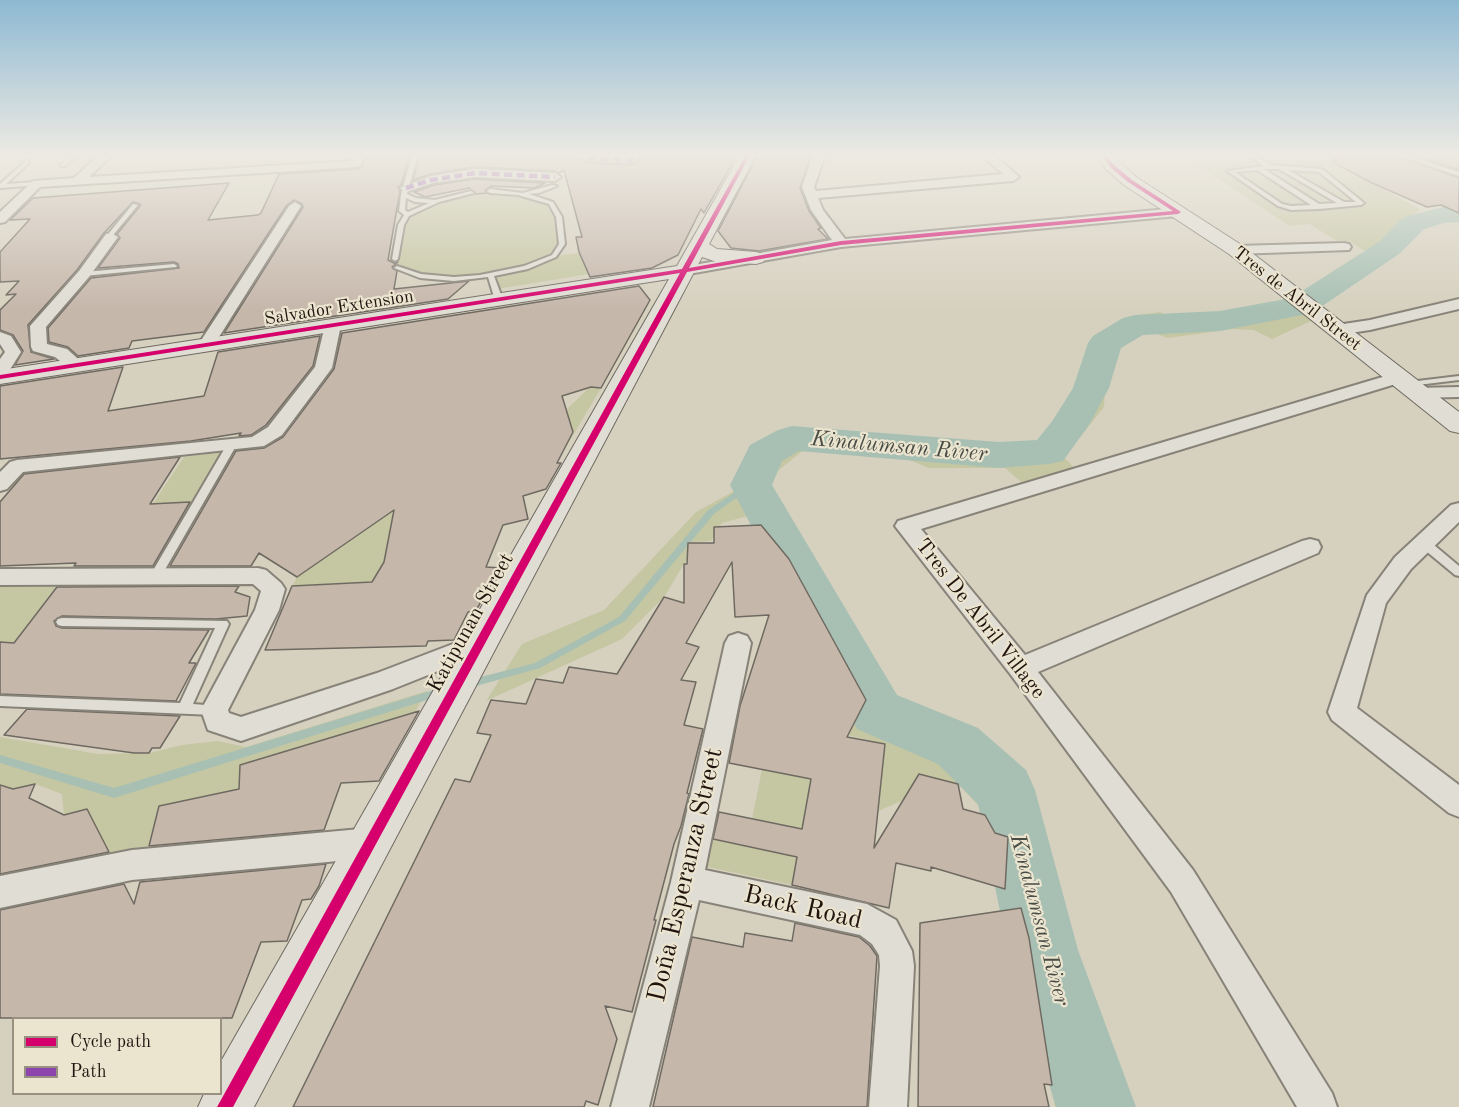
<!DOCTYPE html>
<meta charset="utf-8">
<style>
body{margin:0}
#map{position:relative;width:1459px;height:1107px;overflow:hidden;background:#d6d1bf;font-family:"Old Standard TT",serif}
canvas{display:block}
.legend{position:absolute;left:12px;top:1017px;width:210px;height:78px;box-sizing:border-box;background:#ebe4cf;border:2px solid #9a9082;margin:0;padding:8px 10px;list-style:none;font-size:18px;color:#21130e}
.legend li{display:flex;align-items:center;gap:12px;height:30px}
.legend b{width:30px;border:2px solid #9a9082}
</style>
<div id="map">
<canvas width="1459" height="1107"></canvas>
<ul class="legend">
<li><b style="height:8px;background:#d6006c"></b>Cycle path</li>
<li><b style="height:8px;background:#8e44ad"></b>Path</li>
</ul>
</div>
<script>
const ctx = document.querySelector('canvas').getContext('2d');
ctx.lineJoin = 'round';
function paint(path, color) {
  ctx.fillStyle = color;
  ctx.fill(path, 'evenodd');
}
function shape(rows) {
  const path = new Path2D();
  for (const r of rows) {
    path.moveTo(r[0], r[1]);
    for (let i = 2; i < r.length; i += 2) path.lineTo(r[i], r[i + 1]);
  }
  return path;
}
function stroke(path, color, width, dash) {
  ctx.strokeStyle = color;
  ctx.lineWidth = width;
  ctx.lineCap = dash ? 'butt' : 'round';
  ctx.setLineDash(dash || []);
  ctx.stroke(path);
}
function write(font, color, halo, rows, align = 'center') {
  ctx.font = font + ' "Old Standard TT",serif';
  ctx.lineWidth = 4.5;
  ctx.setLineDash([]);
  ctx.textBaseline = 'middle';
  ctx.strokeStyle = halo;
  ctx.fillStyle = color;
  for (const [text, x, y, turn = 0] of rows) {
    ctx.save();
    ctx.translate(x, y);
    ctx.rotate((+turn || 0) * Math.PI / 180);
    ctx.textAlign = isNaN(turn) ? turn : align;
    if (halo) ctx.strokeText(text, 0, 0);
    ctx.fillText(text, 0, 0);
    ctx.restore();
  }
}
const green = shape([
 [1327,159,1420,209,1368,253,1349,241,1339,242,1309,224,1289,226,1192,161],
 [481,192,519,193,551,203,559,217,562,244,554,256,579,253,589,274,497,289,491,276,454,279,420,276,397,268,395,259,401,225,407,215,428,205],
 [1294,305,1313,320,1272,339,1254,330,1233,329,1168,338,1143,329,1116,344,1106,371,1104,407,1064,457,1076,470,1027,487,1005,468,929,468,907,459,806,448,764,482,778,507,771,510,868,690,938,718,985,744,1033,823,1036,860,1051,937,1086,1057,1105,1107,1055,1107,1043,1021,1008,837,958,784,904,800,878,811,885,744,848,735,866,700,789,559,761,525,766,511,722,523,711,541,692,542,687,559,664,597,622,639,486,701,522,644,604,610,696,512,745,485,759,454,788,437,789,429,907,435,932,447,992,452,1032,448,1053,437,1087,375,1096,335,1138,315,1160,312,1170,318,1224,318],
 [590,387,601,388,563,452,526,448,571,425,566,410],
 [263,447,265,467,255,493,206,501,152,505,184,457],
 [394,506,388,542,395,541,374,582,292,586,297,577,370,527],
 [0,586,83,587,50,596,28,624,27,630,14,643,0,642],
 [427,691,415,712,240,765,238,820,160,806,148,849,109,854,87,809,64,815,62,794,35,784,13,789,0,785,0,737,98,754,149,753,182,745,218,741,246,747],
 [762,769,811,779,792,885,703,866,709,839,789,855,793,827,752,819]
]);
const stream = shape([
 [749,483,751,483,754,485,714,514,625,621,540,668,469,688,466,687,465,684,466,681,469,680,535,663,619,617,708,510,749,483],
 [440,688,443,689,444,692,443,695,114,798,0,763,0,755,114,788,440,688]
]);
const river = shape([
 [1459,206,1459,222,1444,223,1424,229,1399,254,1312,313,1220,331,1143,335,1121,348,1109,388,1089,425,1063,461,1049,464,999,468,799,451,782,461,772,485,897,695,978,728,1026,770,1035,790,1078,950,1136,1107,1056,1107,1008,950,978,804,938,764,857,729,730,485,750,445,778,430,792,426,999,442,1037,440,1053,420,1073,388,1088,343,1093,336,1123,318,1135,315,1220,311,1291,298,1379,242,1404,217,1443,207,1459,206]
]);
const building = shape([
 [367,155,410,155,401,185,398,187,400,191,388,260,394,263,398,262,392,267,397,271,394,289,469,281,448,299,224,333,303,207,302,204,294,200,287,205,204,332,132,341,129,348,78,356,68,347,49,342,48,328,91,278,179,268,178,264,174,262,98,268,120,238,117,234,140,206,140,204,133,202,104,233,77,270,28,325,31,352,54,359,15,365,23,351,13,335,0,330,0,310,16,294,6,295,19,281,0,282,0,252,30,219,10,220,33,198,229,183,208,220,258,215,261,213,279,174,357,169,362,167,367,155],
 [420,155,583,155,580,159,588,163,631,165,637,163,643,155,737,155,704,213,701,209,678,255,652,268,590,277,579,252,576,237,582,237,564,170,559,173,555,171,475,167,431,174,413,180,420,155],
 [758,155,811,155,800,188,809,211,821,228,818,229,828,239,759,251,731,248,718,231,758,155],
 [1328,155,1395,155,1459,178,1459,213,1441,205,1427,207,1372,183,1331,161,1337,161,1328,155],
 [1412,155,1459,155,1459,170,1412,155],
 [475,179,545,183,534,188,491,186,485,190,487,193,476,194,469,188,425,197,414,192,434,185,475,179],
 [639,286,650,300,601,388,591,387,562,396,573,432,557,463,561,463,546,489,523,496,528,519,503,525,486,567,501,568,475,612,468,612,454,640,428,641,426,646,265,650,292,586,372,582,384,562,394,510,297,577,259,553,251,566,170,566,236,451,264,448,283,437,334,369,342,333,639,286],
 [320,336,313,366,266,425,251,435,239,436,241,433,191,441,0,459,0,386,123,367,108,411,204,396,218,352,320,336],
 [180,457,150,504,190,502,153,566,74,566,76,563,0,566,0,502,24,474,180,457],
 [761,525,789,559,866,700,847,737,885,744,874,848,919,774,958,784,963,809,985,815,995,833,1008,837,1005,889,931,867,931,871,896,863,889,908,792,885,797,857,713,839,719,812,802,829,811,779,729,763,740,706,769,615,735,617,732,562,686,643,699,647,681,680,696,682,684,725,703,729,687,793,689,794,681,826,674,844,654,920,656,920,632,1012,605,1006,617,1039,598,1105,586,1101,584,1107,293,1107,455,779,470,782,491,735,477,733,491,700,526,704,536,679,563,683,569,667,617,674,664,597,684,603,684,564,687,564,688,543,714,543,714,527,761,525],
 [239,586,235,592,250,597,247,616,216,619,62,616,54,621,56,626,62,628,209,630,189,663,196,663,176,701,0,694,0,642,14,643,57,587,239,586],
 [27,709,180,716,160,748,152,748,149,753,134,753,4,735,27,709],
 [419,711,379,781,341,783,324,830,149,846,159,806,239,789,240,765,419,711],
 [35,784,29,798,64,815,87,809,109,852,0,874,0,785,13,789,35,784],
 [326,864,319,886,311,899,302,900,287,941,261,942,232,1018,0,1018,0,910,124,884,134,904,140,882,326,864],
 [1021,908,1029,938,1052,1085,1044,1084,1049,1107,918,1107,920,923,1021,908],
 [795,923,859,937,870,946,877,956,867,1107,653,1107,692,937,743,947,745,933,792,941,795,923]
]);
const lane = shape([
 [72,155,78,155,65,166,61,166,61,164,72,155],
 [412,155,418,155,407,194,416,198,435,200,471,191,474,193,439,202,409,216,404,225,398,259,395,261,392,259,398,225,404,215,399,211,401,195,412,155],
 [406,198,415,202,429,203,408,212,405,210,406,198],
 [1247,155,1254,155,1271,165,1322,169,1364,203,1361,205,1319,209,1291,210,1278,206,1227,171,1264,166,1247,155],
 [1264,169,1279,169,1337,203,1319,204,1264,169],
 [1257,170,1311,205,1291,206,1282,204,1235,172,1257,170],
 [1288,170,1319,172,1356,202,1344,202,1288,170],
 [1397,155,1405,155,1459,172,1459,176,1397,155],
 [27,160,29,163,6,184,37,182,39,183,39,185,0,188,0,184,27,160],
 [552,185,557,186,539,193,529,194,553,202,562,217,565,244,556,257,528,269,494,276,503,300,502,302,495,300,488,277,454,281,420,278,394,268,397,266,421,274,454,277,480,275,524,266,552,255,559,244,556,217,549,204,518,195,490,193,487,191,490,189,523,193,552,185],
 [133,204,138,205,114,234,113,238,109,238,109,233,133,204],
 [174,264,177,266,176,267,84,276,81,274,84,272,174,264],
 [1459,376,1459,380,1409,386,1405,384,1409,382,1459,376],
 [231,443,236,446,159,580,151,580,150,577,151,574,226,446,231,443],
 [1424,539,1428,540,1459,566,1459,576,1455,575,1420,546,1419,543,1424,539],
 [62,618,227,621,229,624,193,704,218,706,220,710,218,714,214,715,0,706,0,696,180,703,215,628,62,626,58,625,56,622,58,619,62,618]
]);
const street = shape([
 [99,155,112,155,89,177,351,161,353,155,365,155,360,166,356,167,40,187,5,222,0,223,0,212,33,181,74,178,99,155],
 [587,155,628,156,641,155,635,162,631,163,588,161,582,158,587,155],
 [813,155,825,155,814,187,816,191,1003,174,981,155,994,155,1019,177,1013,181,818,198,823,210,845,239,1178,208,1184,212,1178,216,841,247,683,275,678,274,676,271,683,267,832,240,811,210,802,187,813,155],
 [475,169,555,173,561,177,555,181,475,177,433,183,406,192,400,188,431,176,475,169],
 [295,202,301,206,214,345,206,350,200,349,198,345,289,206,295,202],
 [111,233,118,237,89,277,46,327,47,344,67,349,85,365,82,369,70,369,55,357,33,351,31,347,30,326,79,271,106,234,111,233],
 [1344,243,1349,244,1351,247,1349,250,1236,254,1229,250,1236,246,1344,243],
 [1459,299,1459,309,1370,330,1337,335,1329,330,1337,325,1370,320,1459,299],
 [333,320,341,325,332,368,282,435,264,446,23,472,7,489,0,491,0,472,10,462,17,460,252,437,268,427,315,367,325,325,333,320],
 [0,332,11,336,21,352,6,376,0,377,0,359,5,352,0,344,0,332],
 [1396,373,1402,374,1405,378,1402,382,921,529,1025,655,1302,541,1310,539,1318,541,1321,547,1318,553,1038,672,1193,870,1332,1093,1337,1107,1297,1107,1171,892,1011,675,895,526,898,521,1396,373],
 [1459,387,1459,397,1416,398,1410,397,1407,393,1410,389,1416,388,1459,387],
 [1459,503,1459,522,1411,569,1386,603,1357,708,1459,785,1459,817,1449,813,1332,720,1328,712,1367,595,1395,557,1451,505,1459,503],
 [258,568,266,570,281,583,285,589,279,610,228,710,229,713,241,717,377,673,479,634,488,637,492,644,488,651,393,689,241,741,208,730,201,710,255,610,261,591,253,584,0,585,0,569,258,568],
 [738,633,747,636,751,643,705,870,867,904,896,920,912,951,914,966,907,1107,869,1107,880,966,879,955,872,944,860,935,699,900,649,1107,611,1107,671,882,725,643,729,636,738,633],
 [371,828,382,832,386,843,382,854,371,858,132,880,0,908,0,876,132,850,371,828]
]);
const secondary = shape([
 [740,155,756,155,709,244,717,249,756,252,763,254,766,258,763,262,756,264,714,261,702,257,254,1107,198,1107,204,1094,220,1094,220,1063,669,279,0,384,0,370,677,266,740,155],
 [1096,155,1112,155,1136,177,1243,246,1286,279,1459,412,1459,433,1450,431,1229,254,1124,185,1106,169,1096,155]
]);
const quiet = shape([
 [588,158,631,160,635,155],
 [406,188,431,180,475,173,555,177]
]);
const cycleway = shape([
 [746,155,750,155,689,268,841,241,1173,211,1128,182,1110,167,1102,155,1106,155,1114,165,1132,180,1181,212,1178,214,841,245,687,272,233,1107,217,1107,680,273,0,379,0,375,682,269,746,155]
]);
const farStreetnames = [
 ["Tres de Abril Street",1297,299,38],
 ["Salvador Extension",339,308,-9]
];
const streetNames = [
 ["Tres De Abril Village",980,619,52],
 ["Katipunan Street",471,623,-61]
];
const waterNames = [
 ["Kinalumsan River",899,447,5],
 ["Kinalumsan River",1039,920,75]
];
const nearStreetnames = [
 ["Doña Esperanza Street",686,875,-77],
 ["Back Road",803,908,13]
];
paint(green, '#c5c6a2');
paint(stream, '#a8c0b3');
paint(river, '#a8c0b3');
paint(building, '#c6b7ab');
stroke(building, '#6f6a61', 1.5);
stroke(lane, '#888379', 4);
stroke(street, '#888379', 4);
stroke(secondary, '#6f6a61', 2);
paint(lane, '#e0ddd4');
paint(street, '#e0ddd4');
paint(secondary, '#e0ddd4');
stroke(quiet, '#8e44ad', 4.5, [8, 4.5]);
paint(cycleway, '#d6006c');
const sky = ctx.createLinearGradient(0, 0, 0, 310);
sky.addColorStop(0, '#8eb9d3');
sky.addColorStop(0.5, '#edeae2');
sky.addColorStop(1, '#edeae200');
ctx.fillStyle = sky;
ctx.fillRect(0, 0, 1459, 310);
write('18px', '#21130e', '#ebe4cf', farStreetnames);
write('21px', '#21130e', '#ebe4cf', streetNames);
write('italic 22px', '#494d46', '#ebe4cf', waterNames);
write('26px', '#21130e', '#ebe4cf', nearStreetnames);
</script>
